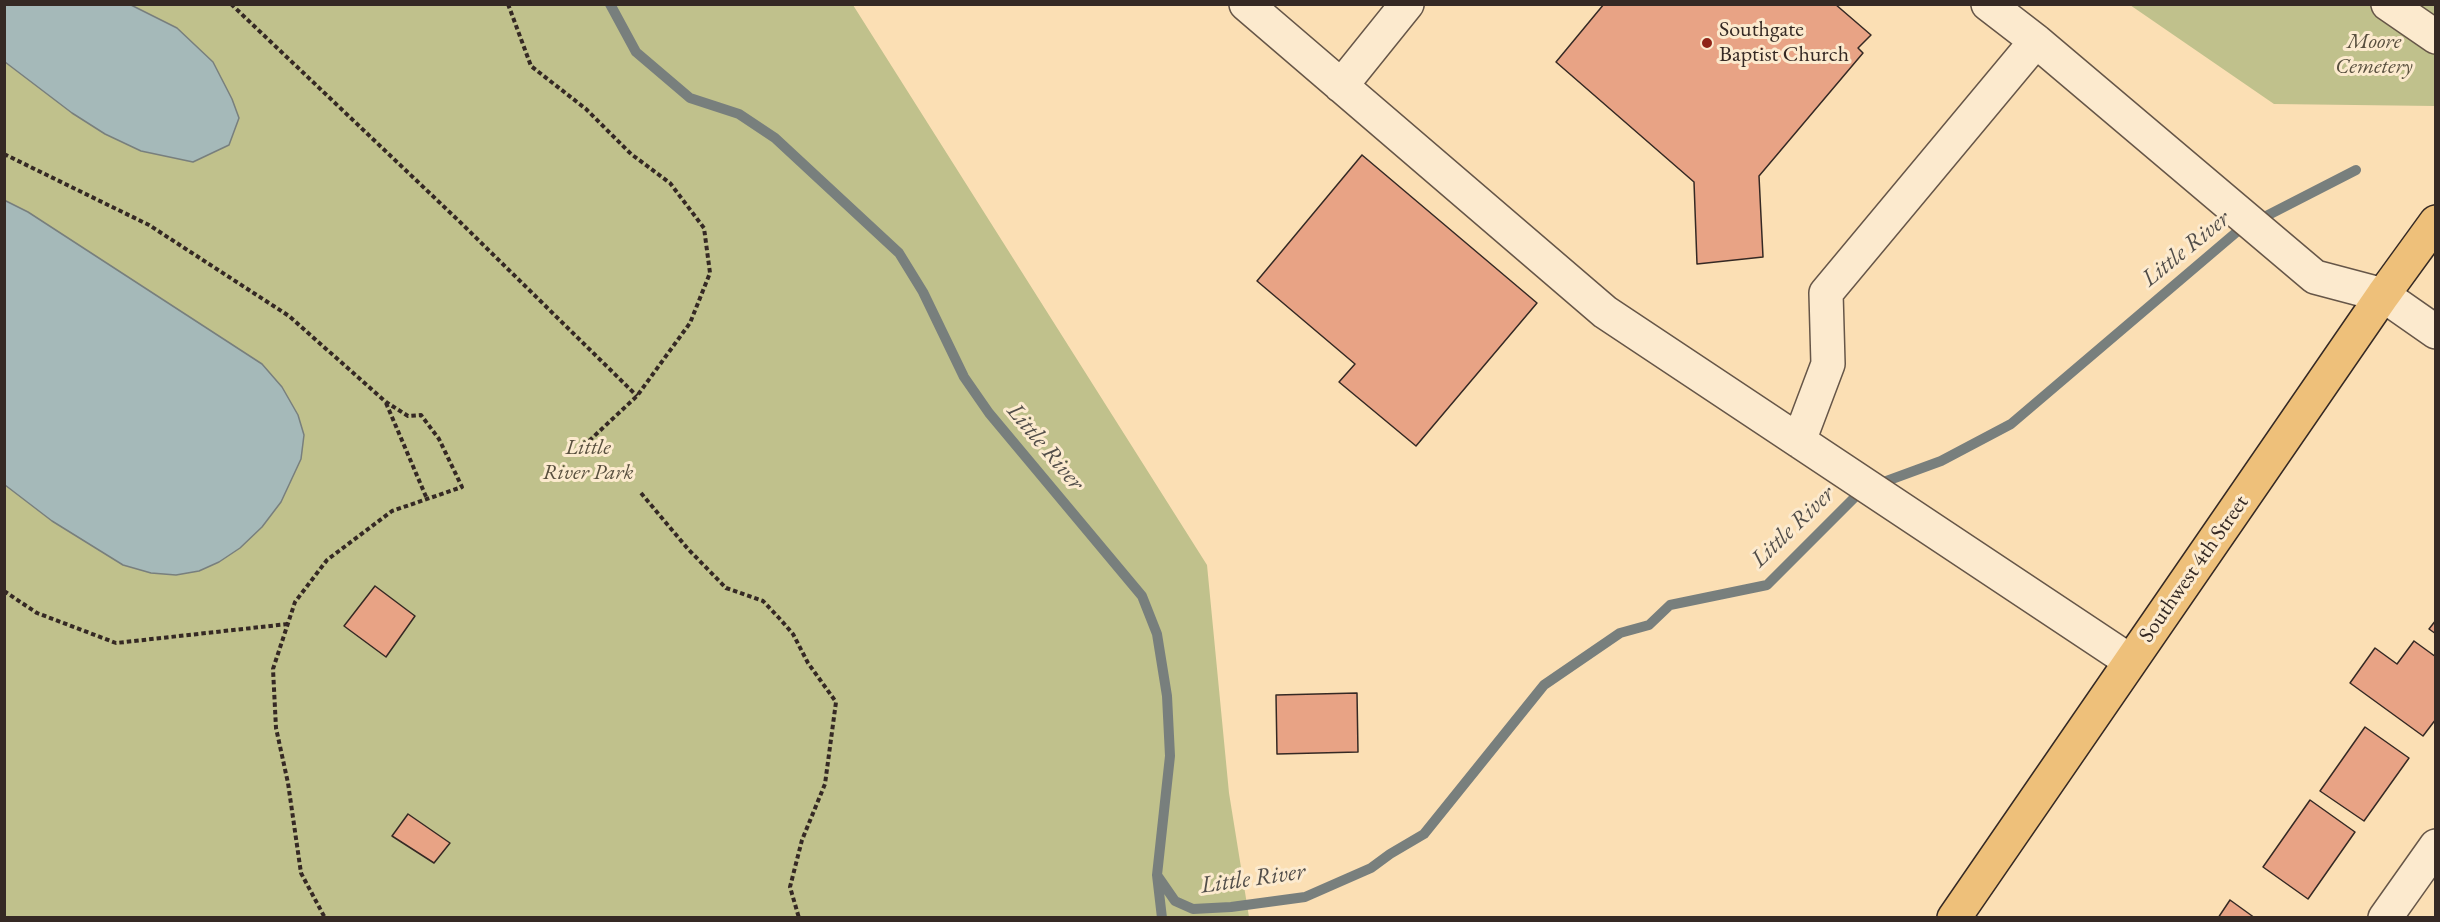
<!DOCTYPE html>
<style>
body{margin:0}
#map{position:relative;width:2440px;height:922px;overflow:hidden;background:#fbdfb4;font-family:"EB Garamond",serif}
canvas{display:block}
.frame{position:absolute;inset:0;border:6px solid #352924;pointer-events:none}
</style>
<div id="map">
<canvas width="2440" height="922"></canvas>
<div class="frame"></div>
</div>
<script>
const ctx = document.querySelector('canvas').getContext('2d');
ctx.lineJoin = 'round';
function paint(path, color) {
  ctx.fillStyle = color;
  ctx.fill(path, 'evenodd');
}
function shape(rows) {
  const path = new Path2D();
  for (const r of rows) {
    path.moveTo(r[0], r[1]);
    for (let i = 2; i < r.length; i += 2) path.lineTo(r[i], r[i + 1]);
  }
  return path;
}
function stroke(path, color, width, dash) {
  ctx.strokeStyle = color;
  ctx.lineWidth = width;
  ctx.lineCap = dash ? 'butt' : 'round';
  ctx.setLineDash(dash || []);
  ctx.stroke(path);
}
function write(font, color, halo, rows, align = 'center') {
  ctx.font = font + ' "EB Garamond",serif';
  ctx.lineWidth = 6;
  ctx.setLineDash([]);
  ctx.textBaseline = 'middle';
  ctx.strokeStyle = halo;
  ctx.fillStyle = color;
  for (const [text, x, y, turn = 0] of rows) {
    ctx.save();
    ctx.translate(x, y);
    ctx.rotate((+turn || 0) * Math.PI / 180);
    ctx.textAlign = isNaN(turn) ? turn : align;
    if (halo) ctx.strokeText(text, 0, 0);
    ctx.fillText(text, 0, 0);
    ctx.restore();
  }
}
const green = shape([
 [5,5,853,5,1207,565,1229,793,1249,917,5,918],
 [2130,5,2435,5,2435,106,2274,104]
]);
const water = shape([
 [4,5,131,5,177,28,213,62,232,99,239,118,229,145,193,162,141,151,105,134,72,113,5,62,4,5],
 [4,200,28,212,262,364,282,387,298,415,304,435,301,459,281,502,262,527,240,548,219,562,199,571,176,575,151,573,123,565,52,521,5,485,4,200]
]);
const stream = shape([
 [610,4,636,52,690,98,739,114,775,138,899,253,923,292,964,377,989,413,1142,596,1157,634,1167,696,1170,756,1157,875,1162,918],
 [1157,875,1175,901,1193,909,1231,907,1305,897,1371,868,1390,854,1424,834,1544,685,1620,633,1649,625,1670,605,1767,585,1862,490,1941,461,2011,424,2239,230,2356,170]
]);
const building = shape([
 [1604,4,1835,4,1871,35,1858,48,1863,53,1759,176,1763,257,1697,264,1694,182,1556,62,1604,4],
 [1362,155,1537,303,1416,446,1339,382,1355,364,1257,281,1362,155],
 [375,586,415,616,386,657,344,626,375,586],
 [2436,620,2436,634,2429,629,2436,620],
 [2414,641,2436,657,2436,719,2423,736,2350,683,2375,648,2397,664,2414,641],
 [1357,693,1358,752,1277,754,1276,695,1357,693],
 [2365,727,2409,758,2364,821,2320,791,2365,727],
 [2310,800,2355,832,2308,899,2263,867,2310,800],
 [408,814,450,843,434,863,392,836,408,814],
 [2230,900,2255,918,2218,918,2230,900]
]);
const path = shape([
 [231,4,459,221,637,396],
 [508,4,531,66,586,109,631,154,670,183,704,228,710,273,690,323,637,396,575,454],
 [4,154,149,225,289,316,386,402,408,416,421,415,439,439,462,487,392,511,327,560,295,602,273,669,276,728,288,783,301,873,325,918],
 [386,403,427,499],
 [641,493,688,549,726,588,763,601,780,619,793,634,808,663,836,702,825,784,802,840,790,887,799,918],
 [4,591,37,613,116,643,288,624]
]);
const minor = shape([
 [1246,4,1605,312,2130,661],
 [1988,4,2036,41],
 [2388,4,2436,37],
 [1341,86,1407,4],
 [1799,441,1828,364,1826,293,2036,41,2315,277,2383,295,2436,332],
 [2385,918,2436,846]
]);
const major = shape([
 [1954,918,2383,295,2436,222]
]);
const markers = [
 [1707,43,6,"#8f2418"]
];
const poiNames = [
 ["Southgate",1719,30],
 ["Baptist Church",1719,55]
];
const parkNames = [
 ["Moore",2374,42],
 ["Cemetery",2374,67],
 ["Little",588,448],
 ["River Park",588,473]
];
const streetNames = [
 ["Southwest 4th Street",2194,569,-55]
];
const waterNames = [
 ["Little River",2186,249,-39],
 ["Little River",1045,447,50],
 ["Little River",1793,527,-44],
 ["Little River",1253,879,-8]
];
paint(green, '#c0c18c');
paint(water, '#a5b9b9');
stroke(water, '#787f7d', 1.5);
stroke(stream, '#787f7d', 10);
paint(building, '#e8a385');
stroke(building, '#352924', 1.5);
stroke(minor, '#665648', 36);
stroke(major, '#352924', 36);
stroke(path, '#352924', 4, [4.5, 3]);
stroke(minor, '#fceace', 33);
stroke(major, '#eec07a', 33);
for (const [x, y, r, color] of markers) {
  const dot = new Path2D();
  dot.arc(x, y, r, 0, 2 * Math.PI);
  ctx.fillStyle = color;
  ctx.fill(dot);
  stroke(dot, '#fceace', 2);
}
write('22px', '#352924', '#fceace', poiNames, 'left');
write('italic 22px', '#584f3e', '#fceace', parkNames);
write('22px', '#352924', '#fceace', streetNames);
write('italic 24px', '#514d49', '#fceace', waterNames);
</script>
